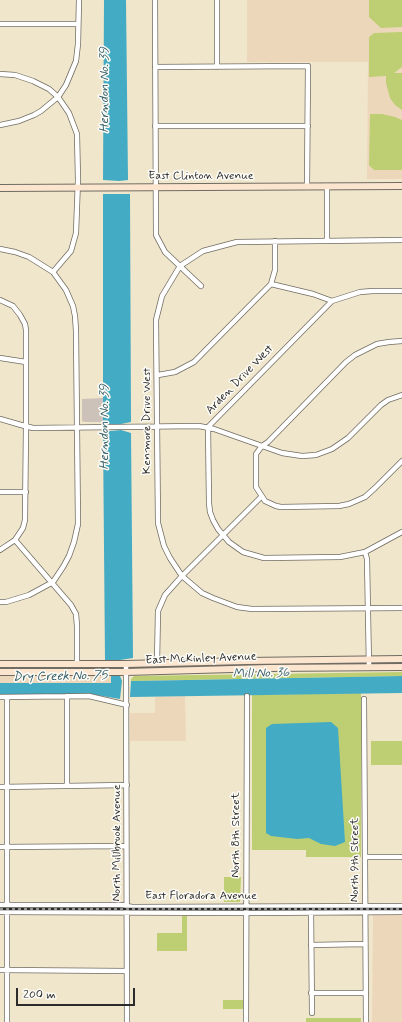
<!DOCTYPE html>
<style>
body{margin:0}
#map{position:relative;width:402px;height:1022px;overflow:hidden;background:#f0e6cb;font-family:Mynerve,sans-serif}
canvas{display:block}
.scale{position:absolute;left:16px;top:988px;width:119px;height:18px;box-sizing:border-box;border:2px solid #2b2b2b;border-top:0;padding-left:5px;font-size:12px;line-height:14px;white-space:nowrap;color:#2b2b2b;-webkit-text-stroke:3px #fdfcf7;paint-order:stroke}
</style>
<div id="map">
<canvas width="402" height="1022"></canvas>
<div class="scale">200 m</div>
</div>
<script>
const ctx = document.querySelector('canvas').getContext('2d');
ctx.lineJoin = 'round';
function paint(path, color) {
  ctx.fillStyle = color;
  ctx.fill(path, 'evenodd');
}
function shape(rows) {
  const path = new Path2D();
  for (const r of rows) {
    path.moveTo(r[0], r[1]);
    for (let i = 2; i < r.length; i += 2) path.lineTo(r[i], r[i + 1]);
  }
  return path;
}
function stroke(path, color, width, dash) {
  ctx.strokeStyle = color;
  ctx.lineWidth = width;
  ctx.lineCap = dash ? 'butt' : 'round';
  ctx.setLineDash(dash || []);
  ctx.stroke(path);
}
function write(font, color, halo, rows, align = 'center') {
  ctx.font = font + ' Mynerve,sans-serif';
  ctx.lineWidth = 3;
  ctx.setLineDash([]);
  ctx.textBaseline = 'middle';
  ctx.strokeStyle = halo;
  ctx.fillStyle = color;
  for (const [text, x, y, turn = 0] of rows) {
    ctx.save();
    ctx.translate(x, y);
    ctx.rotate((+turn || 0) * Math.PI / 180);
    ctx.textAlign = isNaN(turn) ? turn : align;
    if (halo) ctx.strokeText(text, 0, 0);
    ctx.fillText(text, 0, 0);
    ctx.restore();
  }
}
const built = shape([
 [247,0,402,0,402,179,367,179,368,62,247,62],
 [0,676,111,676,111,683,0,683],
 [185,696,186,741,130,741,130,713,155,713,155,697],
 [373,915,402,915,402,1022,372,1022]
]);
const industrial = shape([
 [103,398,103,422,85,422,82,421,82,399]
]);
const green = shape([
 [369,0,402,0,402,27,381,28,369,17],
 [402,32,402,67,394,73,402,73,402,110,395,105,390,98,386,83,386,76,369,77,369,37,374,33],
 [370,114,382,114,395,117,402,120,402,170,374,170,369,165],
 [402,672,402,676,131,681,131,679,134,676],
 [361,693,361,857,306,857,306,850,252,850,252,695],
 [371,741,402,741,402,765,371,765],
 [224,877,241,877,240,902,224,902],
 [182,916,187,916,187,951,157,951,157,933,182,933],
 [223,1000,243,1000,243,1009,223,1009],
 [306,1018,361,1018,361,1022,306,1022]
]);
const water = shape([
 [104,0,126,0,128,180,119,181,103,180],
 [103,194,130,194,131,422,121,424,110,424,103,422],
 [121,430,131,433,133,658,120,660,105,660,103,433,110,431],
 [111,676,120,676,122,681,120,699,90,694,0,695,0,683,111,683],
 [402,676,402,693,130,697,131,681,134,681],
 [331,722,338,728,345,842,335,846,321,844,309,838,297,839,271,836,266,833,266,728,272,724]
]);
const street = shape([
 [155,0,156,235,165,252,201,286],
 [217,0,217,67],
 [0,24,78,24],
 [155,67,308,66,307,187],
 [0,74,15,75,33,81,49,89,58,97,41,111,34,115,19,121,0,125],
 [155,126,308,126],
 [327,186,327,240],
 [402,240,237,242,203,251,180,266,162,296,156,320,158,523,164,546,170,558,182,576,202,593,213,598,237,607,252,609,402,608],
 [0,249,15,252,29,257,53,272,66,290,73,306,75,316,76,331,78,524,74,542,69,556,63,567,53,582,29,595,6,602,0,602],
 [53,272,71,251,76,233,78,180,77,134,69,113,58,97,66,85,76,61,78,44,79,0],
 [271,284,313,294,332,301,360,292,373,291,402,291],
 [0,300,13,306,20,315,25,324,26,330,26,427,25,520,23,528,15,540,0,550],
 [332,301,208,427,209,503,210,512,213,520,218,529,229,542,243,552,264,558,340,557,365,552,402,532],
 [402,341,389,342,377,344,355,355,346,362,268,442,262,446,256,454,256,487,265,501,276,506,281,507,339,506,349,504,365,497,375,488,402,461],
 [0,358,26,362],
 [158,375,175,372,194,362,271,284,275,270,275,241],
 [0,419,21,425,33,428,199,426,214,429,282,453,302,456,316,455,332,449,348,438,381,405,388,400,402,395],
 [0,492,26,492],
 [15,540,71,605,76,614,77,626,77,664],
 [365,552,367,559,369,667],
 [157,663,158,611,165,595,182,576,261,497],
 [126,664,127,1022],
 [0,697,89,696,127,705],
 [364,699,366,1022],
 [67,786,67,696],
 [0,787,127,785],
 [0,847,126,846],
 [365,857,401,857],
 [0,905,122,905,132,907,402,906],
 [7,905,7,697],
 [0,912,246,913,402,912],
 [7,912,7,1022],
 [311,912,312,1013],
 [311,945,365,944],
 [0,970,127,971],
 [311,993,366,993],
 [246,1022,247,696]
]);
const secondary = shape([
 [0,188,402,186],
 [0,664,126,664,246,661,402,659],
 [0,672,126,672,268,668,402,667]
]);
const rail = shape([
 [0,909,402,909]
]);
const streetNames = [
 ["East Clinton Avenue",201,176],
 ["Arden Drive West",240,380,-46],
 ["Kenmore Drive West",147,421,-90],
 ["East McKinley Avenue",201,659,-2],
 ["North 8th Street",236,835,-90],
 ["North Millbrook Avenue",117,843,-90],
 ["North 9th Street",355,860,-90],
 ["East Floradora Avenue",201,896]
];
const waterNames = [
 ["Herndon No. 39",105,90,-90],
 ["Herndon No. 39",105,427,-90],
 ["Mill No. 36",261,674,-1],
 ["Dry Creek No. 75",60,677,-1]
];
paint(built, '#edd7bb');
paint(industrial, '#ccc2b9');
paint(green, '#bdcf72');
paint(water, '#43abc3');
stroke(street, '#706c63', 6);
stroke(secondary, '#706c63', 8);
stroke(street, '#fff', 4.5);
stroke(secondary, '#fce5cf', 6);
stroke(rail, '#2b2b2b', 2.5);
stroke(rail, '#fdfcf7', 1, [3]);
write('12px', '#2b2b2b', '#fdfcf7', streetNames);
write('italic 13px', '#355e68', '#fdfcf7', waterNames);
</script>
